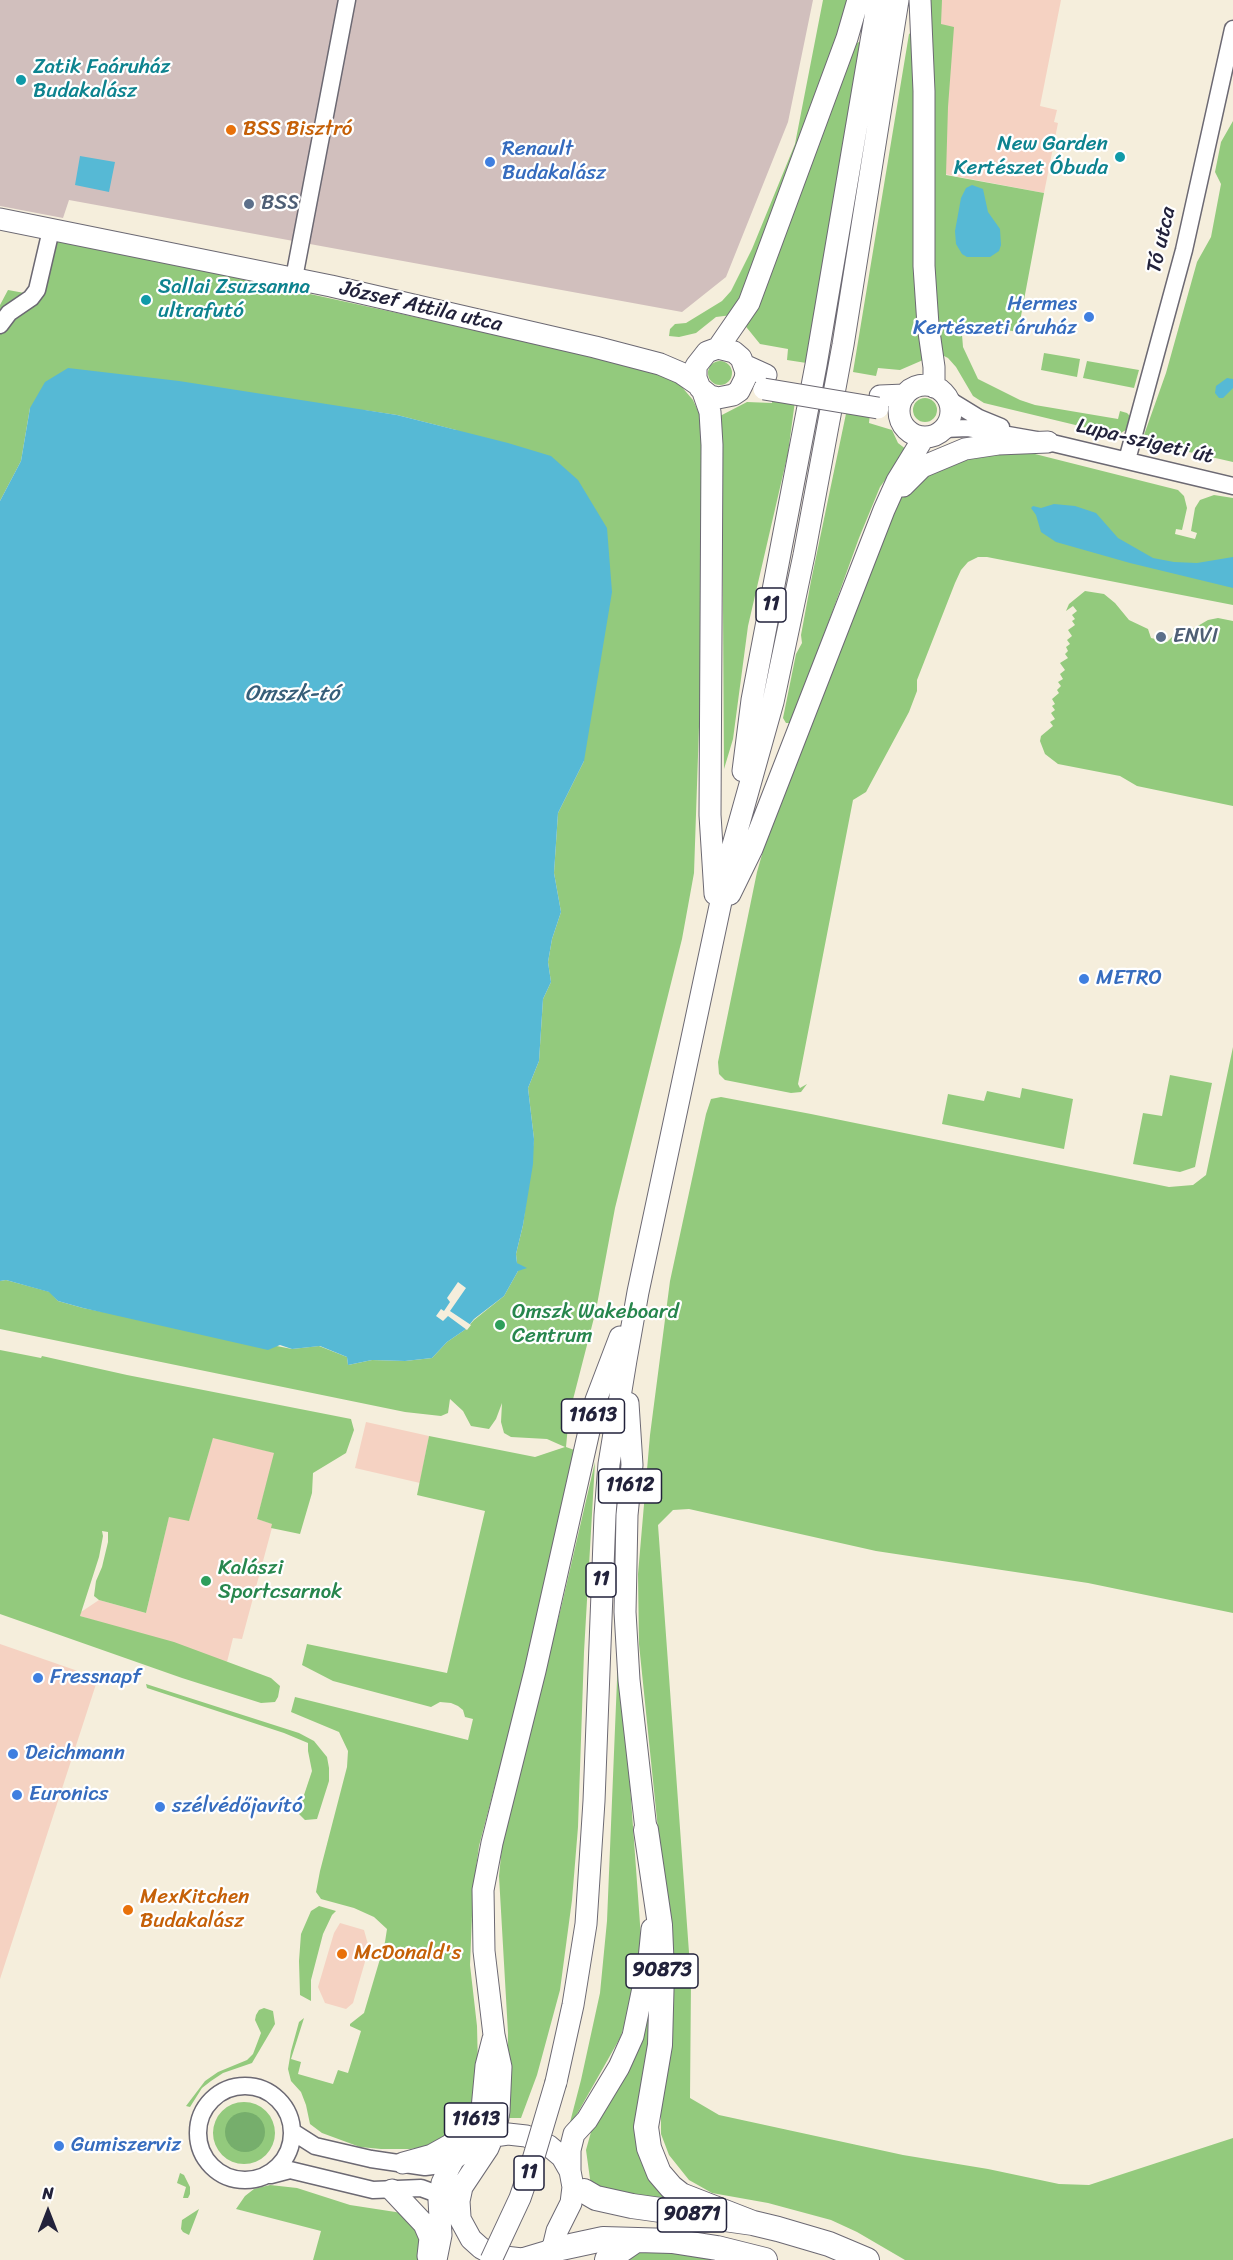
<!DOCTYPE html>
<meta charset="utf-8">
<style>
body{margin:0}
#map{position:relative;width:1233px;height:2260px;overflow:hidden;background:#f5eedc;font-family:Sriracha,sans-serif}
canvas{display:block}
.north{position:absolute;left:18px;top:2182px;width:60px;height:60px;-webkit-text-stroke:4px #fff;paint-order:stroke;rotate:0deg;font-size:16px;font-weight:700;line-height:24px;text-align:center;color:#22223b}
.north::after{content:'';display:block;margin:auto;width:21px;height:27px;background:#22223b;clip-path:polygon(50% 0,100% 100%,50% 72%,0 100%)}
</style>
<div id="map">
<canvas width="1233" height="2260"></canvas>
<div class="north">N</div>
</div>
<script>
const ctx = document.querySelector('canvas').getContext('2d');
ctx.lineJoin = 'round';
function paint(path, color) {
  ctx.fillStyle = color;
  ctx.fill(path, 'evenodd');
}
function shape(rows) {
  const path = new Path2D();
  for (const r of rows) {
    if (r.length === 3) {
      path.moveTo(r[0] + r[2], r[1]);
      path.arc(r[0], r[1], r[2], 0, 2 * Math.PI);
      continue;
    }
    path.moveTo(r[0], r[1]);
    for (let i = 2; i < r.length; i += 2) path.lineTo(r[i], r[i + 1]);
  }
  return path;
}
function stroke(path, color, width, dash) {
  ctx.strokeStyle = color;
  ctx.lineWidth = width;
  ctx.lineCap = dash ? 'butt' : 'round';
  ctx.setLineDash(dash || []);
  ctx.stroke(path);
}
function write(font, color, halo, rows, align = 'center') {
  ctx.font = font + ' Sriracha,sans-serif';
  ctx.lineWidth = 4.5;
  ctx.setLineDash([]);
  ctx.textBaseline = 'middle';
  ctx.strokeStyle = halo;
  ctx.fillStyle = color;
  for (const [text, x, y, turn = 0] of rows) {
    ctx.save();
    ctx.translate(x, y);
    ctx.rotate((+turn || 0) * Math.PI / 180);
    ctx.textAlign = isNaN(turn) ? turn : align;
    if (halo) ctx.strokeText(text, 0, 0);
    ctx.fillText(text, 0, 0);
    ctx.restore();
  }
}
const built = shape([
 [938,0,1061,0,1040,106,1057,110,1054,122,1058,123,1044,193,939,173],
 [366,1422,429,1436,420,1483,355,1468],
 [213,1437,275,1453,257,1519,273,1524,242,1639,233,1638,227,1662,80,1616,81,1612,99,1600,146,1613,169,1516,189,1520],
 [0,1644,98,1678,0,1979],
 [340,1923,364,1930,369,1948,353,2003,346,2009,325,2003,318,1987,334,1933]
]);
const industrial = shape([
 [0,0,813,0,788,122,726,277,682,312,69,200,63,218,0,206]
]);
const green = shape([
 [823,0,848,0,820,98,768,235,732,315,716,317,696,333,679,337,669,336,670,329,675,324,686,323,722,301,731,291,752,249,795,144],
 [930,0,942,0,941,24,954,27,948,107,946,175,1044,193,1018,332,961,322,963,347,978,379,1020,400,1035,405,1118,419,1120,411,1127,413,1130,416,1130,421,1126,430,1117,435,984,403,973,396,956,367,948,358,942,355,937,340,931,258],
 [913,31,930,357,900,370,878,368,876,376,853,372,909,34],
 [859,42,863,45,813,364,787,360,788,349,760,344,743,323,771,267,807,177,855,44],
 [1233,121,1233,462,1149,443,1144,435,1166,373,1197,262,1211,237,1221,184,1215,172,1221,142],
 [44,236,640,366,675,379,693,400,704,424,707,492,694,873,682,939,615,1208,596,1310,569,1415,566,1447,577,1451,549,1579,479,1846,473,1890,470,1965,477,2026,478,2067,475,2109,437,2145,410,2149,381,2149,360,2147,322,2133,310,2124,306,2105,301,2092,291,2081,288,2069,291,2051,299,2022,304,2018,291,2059,301,2062,298,2074,333,2084,338,2070,348,2073,361,2031,350,2026,350,2024,364,2013,385,1942,387,1929,374,1917,354,1908,321,1899,316,1892,320,1871,347,1767,348,1751,339,1732,291,1712,295,1697,468,1740,473,1719,465,1717,463,1710,458,1706,451,1703,440,1702,431,1707,333,1681,302,1665,307,1644,447,1673,485,1511,417,1495,429,1436,535,1457,565,1447,547,1439,511,1437,504,1433,501,1422,502,1403,496,1419,489,1429,471,1426,463,1411,450,1399,448,1413,441,1416,405,1412,0,1329,0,1281,6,1280,50,1292,58,1301,83,1308,292,1349,319,1346,347,1357,348,1365,372,1360,405,1361,432,1358,447,1342,466,1329,474,1320,504,1296,518,1271,516,1254,523,1225,534,1139,528,1088,539,1061,543,999,551,982,548,962,552,939,561,912,554,873,558,813,584,761,456,430,397,415,363,410,30,408,21,461,0,501,0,305,8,290,30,294],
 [1044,353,1080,359,1077,377,1041,370],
 [720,373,12],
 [1087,361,1139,370,1134,388,1083,378],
 [773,396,795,401,788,453,748,626,733,739,724,769,722,446,720,416,747,402,772,403],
 [925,410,12],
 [847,409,870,413,869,423,892,430,898,443,907,450,880,487,859,538,792,723,786,723,783,718,796,654,802,643,801,635,811,581],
 [1027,452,1178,490,1184,496,1187,508,1182,530,1176,529,1175,534,1195,539,1197,533,1191,531,1195,508,1200,500,1214,495,1233,498,1233,605,987,557,978,557,968,562,961,570,955,583,917,680,917,691,909,712,866,792,853,800,798,1084,800,1088,807,1084,801,1092,791,1093,725,1080,719,1074,718,1062,757,872,767,837,894,506,913,483,966,454],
 [1085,591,1104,594,1115,603,1129,620,1148,629,1151,638,1167,642,1175,634,1184,634,1208,620,1218,618,1233,621,1233,806,1137,786,1120,776,1058,764,1045,754,1040,741,1041,736,1053,726,1050,722,1055,719,1051,713,1055,710,1052,706,1055,704,1052,699,1059,693,1057,690,1061,686,1058,682,1063,679,1060,674,1065,670,1060,663,1068,658,1065,654,1068,651,1066,647,1070,644,1067,640,1072,636,1068,630,1075,625,1072,621,1075,619,1072,615,1077,611,1073,606,1066,611,1069,604],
 [1233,1047,1233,1613,1088,1583,876,1551,689,1509,673,1510,658,1525,691,1980,690,2098,719,2115,903,2155,988,2169,1059,2184,1089,2185,1233,2138,1233,2260,905,2260,857,2232,831,2220,768,2203,712,2193,689,2180,669,2155,661,2134,660,1849,639,1644,638,1574,650,1435,670,1281,706,1114,711,1099,721,1097,811,1114,1169,1187,1193,1185,1206,1175],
 [1170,1075,1212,1083,1195,1167,1180,1172,1133,1164,1143,1113,1162,1116],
 [1022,1088,1073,1099,1064,1149,942,1124,948,1094,984,1101,987,1091,1020,1098],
 [0,1350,41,1358,42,1356,127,1375,351,1419,354,1430,346,1453,313,1473,312,1493,300,1534,271,1528,272,1524,257,1519,274,1453,213,1438,189,1521,169,1517,146,1613,99,1600,94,1596,96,1581,102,1567,108,1542,108,1532,102,1531,103,1536,99,1557,80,1616,174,1642,271,1678,280,1686,278,1697,275,1702,261,1703,182,1678,0,1614],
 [595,1462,584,1652,578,1827,572,1900,560,1990,537,2075,521,2118,507,2118,508,2033,499,1876,502,1846,509,1811,561,1608],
 [619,1632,641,1938,635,1995,620,2038,568,2130,581,2080,600,1993,607,1921],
 [146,1684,299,1733,314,1741,327,1757,329,1768,329,1781,317,1819,305,1820,298,1813,312,1771,308,1751,308,1743,284,1733,147,1688],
 [319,1906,336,1911,332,1915,323,1934,311,1980,311,2001,300,1995,299,1961,301,1934,311,1911],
 [656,1979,640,2107,682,2205,591,2186,586,2150,591,2132,606,2108],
 [264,2008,273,2011,275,2024,252,2063,223,2073,211,2081,202,2088,190,2107,186,2106,205,2081,218,2072,247,2060,253,2054,261,2033,255,2020,256,2015,259,2010],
 [244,2133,31],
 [180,2173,184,2175,190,2187,190,2194,188,2198,183,2198,186,2187,177,2183],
 [270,2185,297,2188,350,2205,402,2213,421,2234,419,2260,313,2260,321,2231,236,2209,245,2196,254,2189],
 [199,2209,189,2235,183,2232,181,2229,182,2220],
 [653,2249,731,2260,628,2260,635,2254]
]);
const forest = shape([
 [245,2132,20]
]);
const water = shape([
 [80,156,115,162,109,192,75,185],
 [972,185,983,189,988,212,1000,229,1001,245,999,251,990,257,967,257,962,254,956,244,955,231,961,198,966,188],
 [68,368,179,381,397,415,508,443,551,456,578,480,607,528,612,592,584,761,558,813,554,873,561,912,552,939,548,962,551,982,543,999,539,1061,528,1088,534,1139,533,1164,523,1225,516,1254,517,1263,527,1268,518,1271,504,1296,474,1319,466,1329,447,1342,432,1358,405,1361,372,1360,348,1365,347,1357,320,1346,292,1349,280,1345,268,1350,83,1308,58,1301,49,1292,6,1280,0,1281,0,501,21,461,30,408,45,382],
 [1227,378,1233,379,1233,388,1223,398,1219,398,1215,393,1216,386],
 [1054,504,1075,506,1096,513,1118,538,1153,558,1174,562,1197,563,1233,557,1233,588,1130,563,1056,542,1041,532,1036,515,1031,508,1033,506,1041,508]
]);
const pier = shape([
 [458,1282,466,1288,450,1311,471,1325,467,1330,448,1316,443,1321,436,1316,441,1309,444,1311,450,1302,447,1298]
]);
const minor = shape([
 [294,278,347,0],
 [0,325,9,313,31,298,37,290,51,230],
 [948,399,979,418,1001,427],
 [944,429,968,428,1048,442,1233,486],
 [1127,460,1184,250,1233,29],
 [245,2133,47],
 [293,2132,315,2146,371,2159,425,2167,441,2165,454,2159],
 [271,2175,290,2170,373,2190,421,2188,440,2195]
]);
const major = shape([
 [920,0,924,91,924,266,928,325,934,367,934,387],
 [0,219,331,286,595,347,660,364,681,373,697,384],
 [718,348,734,352,741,358,746,372,745,379,739,391,733,395,718,398,710,396,700,388,696,378,696,366,707,352,718,348,749,303,847,38,858,0],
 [744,365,766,375],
 [925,411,26],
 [703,392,710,412,712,445,710,815,715,894],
 [880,396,905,395],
 [903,486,922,467,965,449,998,444,1048,442],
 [743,771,752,700,816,365,878,0],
 [730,894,752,849,884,510,897,481,924,437],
 [628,1403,632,1465,627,1515,625,1612,629,1680,648,1847],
 [556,2082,573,2005,586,1924,594,1801,605,1515,609,1464,626,1360,638,1292,733,845,773,702,804,555,843,345,898,0],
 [403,2163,432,2155,450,2145,475,2122,482,2109,486,2066,493,2039],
 [570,2171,570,2150,574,2134,587,2120,619,2067,633,2036,649,1959,652,1929],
 [392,2190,424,2224,430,2238,428,2256],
 [453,2206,471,2239,481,2248,496,2256,522,2259,552,2250,559,2242],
 [460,2217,459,2201,462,2187,488,2148,496,2129,499,2111,501,2067,494,2035,484,1951,483,1890,492,1843,535,1671,596,1400,620,1337],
 [436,2260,441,2235,439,2200,442,2183,449,2168,454,2159,473,2144,494,2136,508,2134,526,2136,549,2146,562,2157,570,2171,573,2187,571,2203,557,2231,550,2260]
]);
const highway = shape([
 [646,1830,660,1925,662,1972,660,2045,646,2127,649,2148,659,2173,671,2187,681,2195,753,2223],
 [584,2191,596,2198,632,2206,753,2223,778,2229,829,2244,867,2260],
 [552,2250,603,2239,672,2241,717,2248,765,2260],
 [607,2260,636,2240]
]);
const majorBridge = shape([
 [764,389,878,408],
 [491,2260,520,2198,532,2163,556,2082]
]);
const markers = [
 [21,80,6,"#0f9aa8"],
 [231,130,6,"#e8710a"],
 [1120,157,6,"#0f9aa8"],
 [490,162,6,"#3f7fe0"],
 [249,204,6,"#5c6f8a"],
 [146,300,6,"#0f9aa8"],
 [1089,317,6,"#3f7fe0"],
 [1161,637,6,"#5c6f8a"],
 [1084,979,6,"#3f7fe0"],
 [500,1325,6,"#2e9e5b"],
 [206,1581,6,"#2e9e5b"],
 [38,1678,6,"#3f7fe0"],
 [13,1754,6,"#3f7fe0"],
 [17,1795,6,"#3f7fe0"],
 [160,1807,6,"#3f7fe0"],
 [128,1910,6,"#e8710a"],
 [342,1954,6,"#e8710a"],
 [59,2146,6,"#3f7fe0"]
];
const shields = [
 [771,605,30],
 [593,1416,63],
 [630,1486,63],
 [601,1580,30],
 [662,1971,72],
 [476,2120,63],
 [529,2173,30],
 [692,2215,69]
];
const shieldNames = [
 ["11",771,605],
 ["11613",593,1416],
 ["11612",630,1486],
 ["11",601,1580],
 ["90873",662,1971],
 ["11613",476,2120],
 ["11",529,2173],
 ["90871",692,2215]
];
const cultureNames = [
 ["Zatik Faáruház",33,68],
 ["Budakalász",33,92],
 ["New Garden",1108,145,"right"],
 ["Kertészet Óbuda",1108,169,"right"],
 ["Sallai Zsuzsanna",158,288],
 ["ultrafutó",158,312]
];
const foodNames = [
 ["BSS Bisztró",243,130],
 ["MexKitchen",140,1898],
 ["Budakalász",140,1922],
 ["McDonald's",354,1954]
];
const shopNames = [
 ["Renault",502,150],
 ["Budakalász",502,174],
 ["Hermes",1077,305,"right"],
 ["Kertészeti áruház",1077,329,"right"],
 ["METRO",1096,979],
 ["Fressnapf",50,1678],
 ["Deichmann",25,1754],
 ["Euronics",29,1795],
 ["szélvédőjavító",172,1807],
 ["Gumiszerviz",71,2146]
];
const serviceNames = [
 ["BSS",261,204],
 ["ENVI",1173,637]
];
const streetNames = [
 ["Tó utca",1162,240,-77],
 ["József Attila utca",421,307,13],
 ["Lupa-szigeti út",1145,442,13]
];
const leisureNames = [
 ["Omszk Wakeboard",512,1313],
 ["Centrum",512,1337],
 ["Kalászi",218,1569],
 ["Sportcsarnok",218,1593]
];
const waterNames = [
 ["Omszk-tó",292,694]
];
paint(built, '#f5d2c2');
paint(industrial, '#d1bfbd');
paint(green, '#93ca7d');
paint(forest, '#76ae6c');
paint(water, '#56b9d5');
paint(pier, '#f5eedc');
stroke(minor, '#6c6973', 19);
stroke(major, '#6c6973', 23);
stroke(highway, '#6c6973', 26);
stroke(minor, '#fff', 16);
stroke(major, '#fff', 21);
stroke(highway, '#fff', 24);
stroke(majorBridge, '#6c6973', 23, []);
stroke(majorBridge, '#fff', 21);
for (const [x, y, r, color] of markers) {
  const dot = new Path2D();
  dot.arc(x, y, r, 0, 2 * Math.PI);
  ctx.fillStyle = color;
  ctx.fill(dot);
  stroke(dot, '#fff', 2);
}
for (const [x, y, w] of shields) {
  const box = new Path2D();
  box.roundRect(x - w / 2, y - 17, w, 34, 4.5);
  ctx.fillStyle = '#fff';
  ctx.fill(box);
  stroke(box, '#22223b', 1.5);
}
write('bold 20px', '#22223b', null, shieldNames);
write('21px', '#0d838f', '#fff', cultureNames, 'left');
write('21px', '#c56008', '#fff', foodNames, 'left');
write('21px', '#366cbe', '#fff', shopNames, 'left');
write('21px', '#4e5e75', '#fff', serviceNames, 'left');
write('21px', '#22223b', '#fff', streetNames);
write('21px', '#27864d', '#fff', leisureNames, 'left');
write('italic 22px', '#375e79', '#fff', waterNames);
</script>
